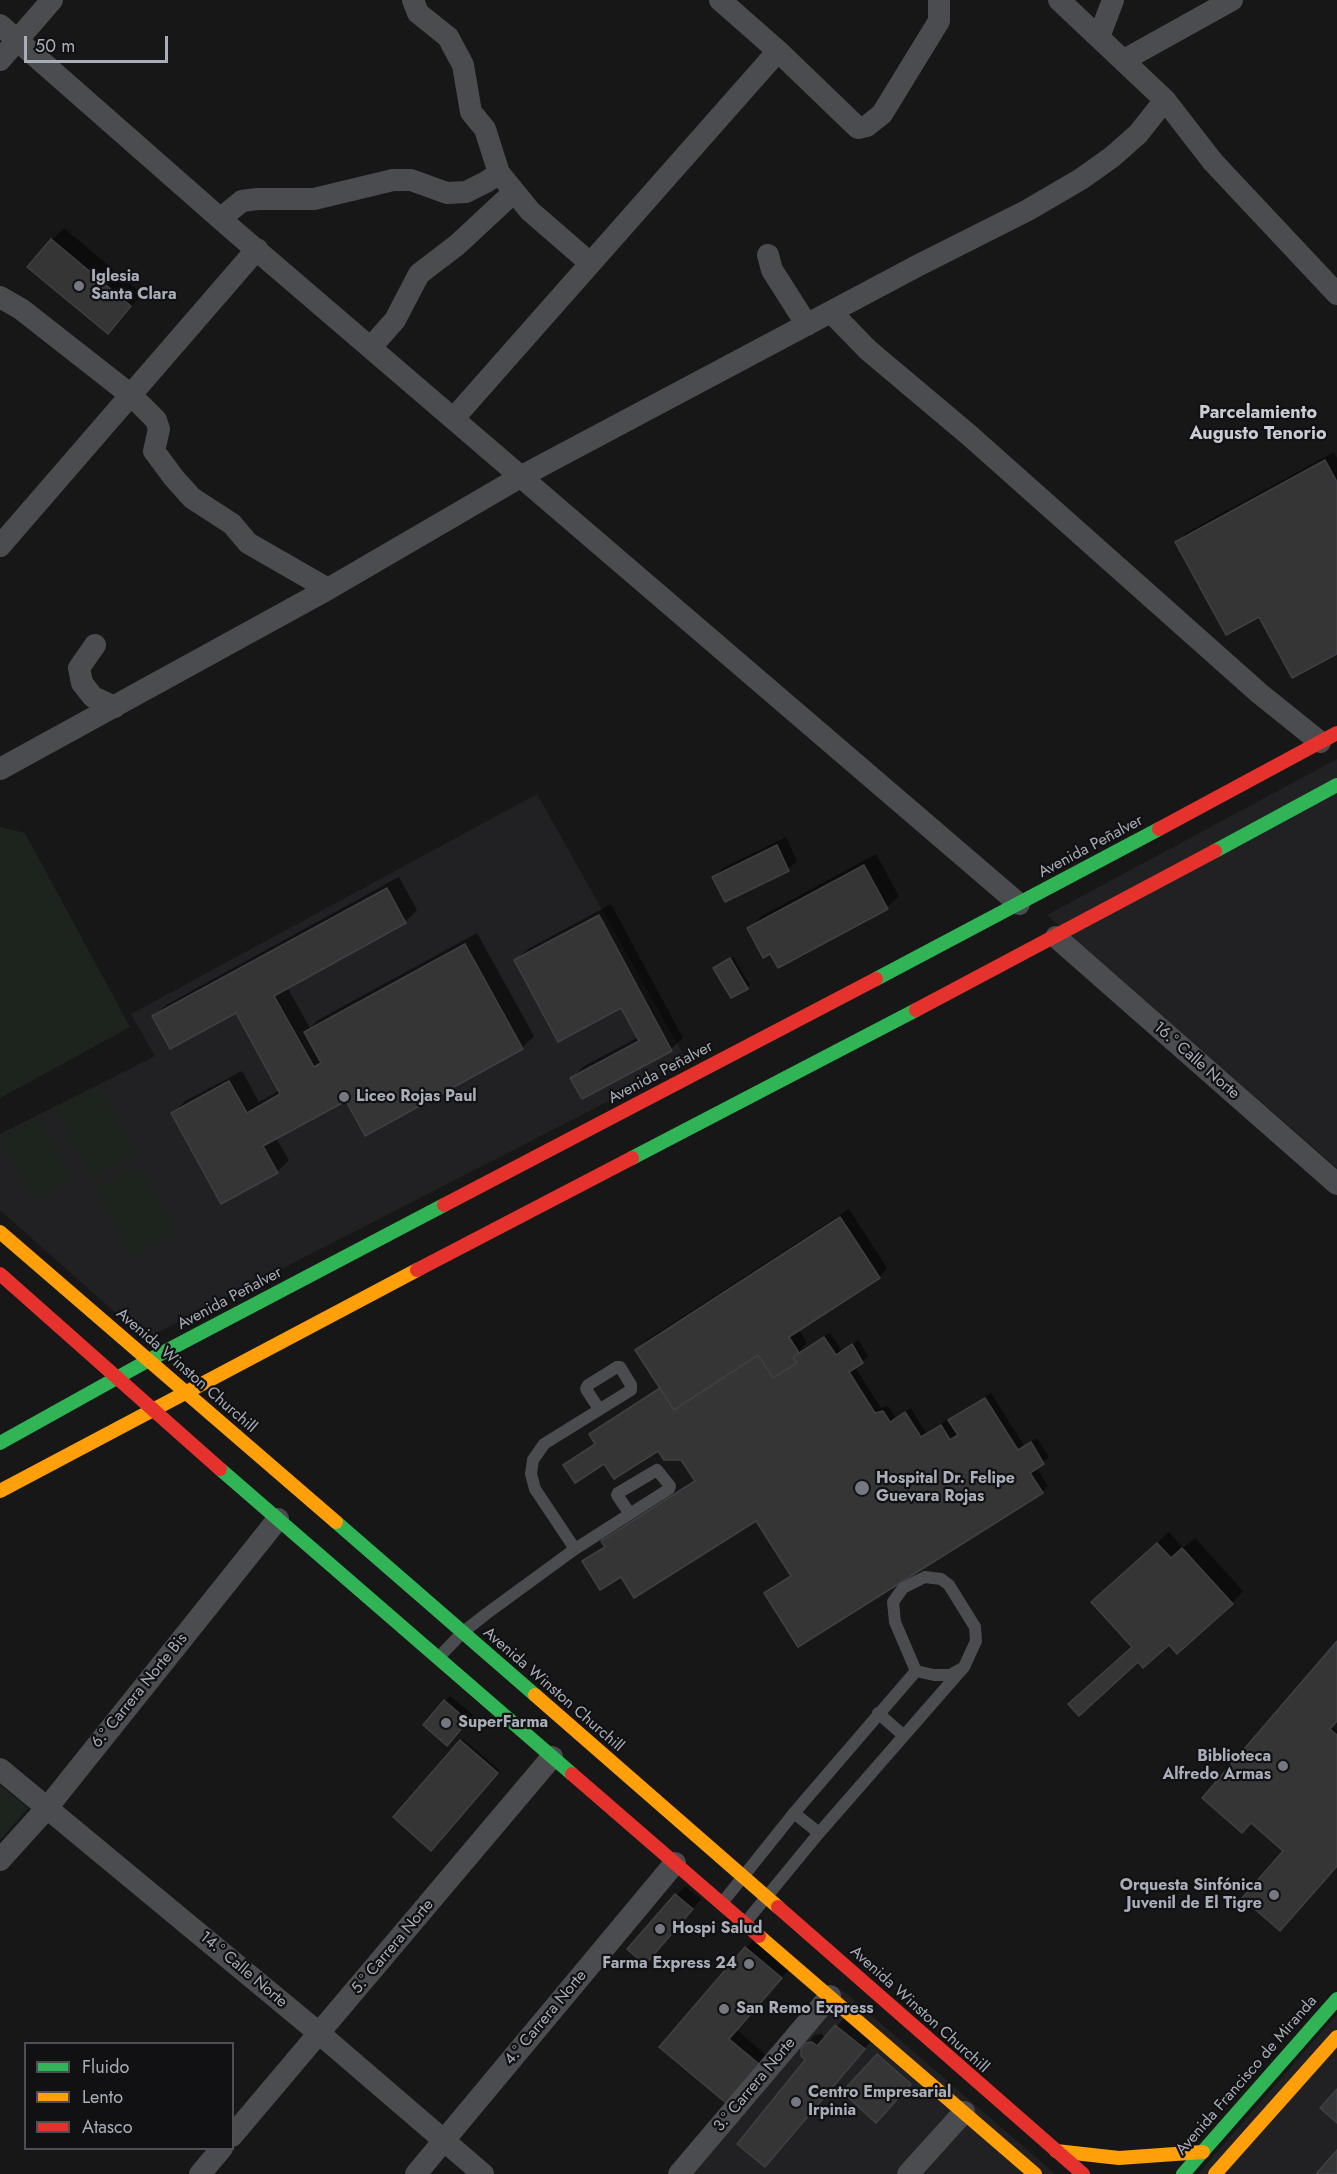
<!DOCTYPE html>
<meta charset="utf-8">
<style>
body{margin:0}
#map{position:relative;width:1337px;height:2174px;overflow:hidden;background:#171717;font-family:Jost,sans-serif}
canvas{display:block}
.legend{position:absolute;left:24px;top:2042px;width:210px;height:108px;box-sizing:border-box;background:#111113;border:2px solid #4d4f55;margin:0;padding:8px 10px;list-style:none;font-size:18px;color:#a8adb8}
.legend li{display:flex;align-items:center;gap:12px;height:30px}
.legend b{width:30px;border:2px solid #4d4f55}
.scale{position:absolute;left:24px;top:36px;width:144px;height:27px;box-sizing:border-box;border:3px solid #a8adb8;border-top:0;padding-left:8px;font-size:18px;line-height:21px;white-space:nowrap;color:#a8adb8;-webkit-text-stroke:4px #111113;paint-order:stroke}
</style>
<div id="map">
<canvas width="1337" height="2174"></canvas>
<ul class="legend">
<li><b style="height:8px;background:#30b455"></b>Fluido</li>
<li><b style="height:8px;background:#ff9f0a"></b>Lento</li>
<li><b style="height:8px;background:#e5322d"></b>Atasco</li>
</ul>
<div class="scale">50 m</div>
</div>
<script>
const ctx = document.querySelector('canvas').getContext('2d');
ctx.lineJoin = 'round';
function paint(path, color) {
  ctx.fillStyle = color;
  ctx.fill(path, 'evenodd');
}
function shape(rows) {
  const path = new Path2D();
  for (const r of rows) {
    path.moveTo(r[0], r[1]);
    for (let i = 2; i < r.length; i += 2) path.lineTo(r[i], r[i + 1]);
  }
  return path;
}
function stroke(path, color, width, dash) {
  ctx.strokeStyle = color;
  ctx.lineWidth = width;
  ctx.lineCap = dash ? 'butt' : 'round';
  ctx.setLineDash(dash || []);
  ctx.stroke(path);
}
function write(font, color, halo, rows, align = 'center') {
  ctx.font = font + ' Jost,sans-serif';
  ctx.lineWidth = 4.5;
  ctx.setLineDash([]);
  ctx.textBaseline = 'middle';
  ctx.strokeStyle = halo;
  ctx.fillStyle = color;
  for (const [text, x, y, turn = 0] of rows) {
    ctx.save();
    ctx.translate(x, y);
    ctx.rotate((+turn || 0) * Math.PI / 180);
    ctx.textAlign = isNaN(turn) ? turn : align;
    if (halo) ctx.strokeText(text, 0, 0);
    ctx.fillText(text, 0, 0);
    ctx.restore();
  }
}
const built = shape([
 [1337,759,1337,1168,1047,915],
 [537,794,687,1061,145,1339,0,1210,0,1134,155,1056,131,1014],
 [841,1989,1055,2174,684,2174],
 [1337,2014,1337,2174,1198,2174]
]);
const green = shape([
 [0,827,25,833,130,1027,0,1098],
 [99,1085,135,1155,91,1179,54,1108],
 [39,1117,74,1178,35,1200,0,1139],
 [140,1165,177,1235,132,1258,95,1188],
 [0,1785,28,1808,0,1840]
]);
const shadow = shape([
 [64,228,142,294,119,320,52,240],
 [1334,452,1337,458,1337,652,1259,615,1177,542,1186,533],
 [786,837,797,861,788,869,725,900,714,877,723,868],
 [876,854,899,896,887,907,771,952,749,929,760,917],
 [399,877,417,910,405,922,287,987,310,1028,318,1020,477,933,534,1036,522,1048,347,1099,276,1138,289,1160,277,1172,173,1113,185,1101,242,1071,259,1102,280,1090,237,1011,154,1016,166,1005],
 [611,904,683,1038,671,1049,572,1078,584,1066,639,1037,622,1006,516,960,528,949],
 [733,957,750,985,731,996,717,966],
 [849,1209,887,1268,879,1277,798,1329,807,1343,799,1351,830,1333,842,1351,858,1340,868,1356,855,1367,881,1408,888,1406,896,1418,911,1408,926,1433,947,1420,949,1422,956,1415,991,1393,1024,1446,1037,1438,1049,1457,1036,1467,1048,1486,1042,1492,798,1645,766,1594,792,1575,757,1519,622,1575,584,1561,606,1546,602,1541,608,1535,696,1480,682,1458,658,1449,605,1462,565,1465,596,1443,591,1434,596,1429,661,1387,637,1350,645,1341],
 [1169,1532,1183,1548,1195,1538,1243,1591,1232,1603,1134,1646,1105,1591],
 [1337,1644,1337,1719,1331,1726,1337,1731,1337,1864,1285,1851],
 [450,1696,473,1715,453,1738,445,1701],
 [463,1739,499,1770,431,1849,395,1817],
 [685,1886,701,1899,653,1954,629,1949],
 [754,1939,789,1969,737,2030,766,2055,734,2092,662,2047],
 [845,2017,872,2040,773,2156,808,2060,806,2044,815,2035,822,2034,826,2038]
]);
const building = shape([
 [51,239,131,306,108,334,27,267,51,239],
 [1325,460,1337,482,1337,654,1292,678,1259,617,1226,635,1175,542,1325,460],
 [777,845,789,871,725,902,712,877,777,845],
 [864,865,888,909,778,968,770,954,763,958,747,928,864,865],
 [387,888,406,923,274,996,314,1067,321,1063,304,1032,465,944,523,1049,365,1136,346,1101,263,1146,278,1173,221,1204,171,1113,229,1081,247,1113,280,1094,236,1013,170,1049,152,1016,387,888],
 [599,915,672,1051,582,1099,570,1078,639,1041,621,1008,558,1042,514,960,599,915],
 [730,958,748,989,731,998,713,968,730,958],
 [840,1217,880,1278,789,1337,799,1353,793,1357,797,1363,773,1378,758,1355,674,1410,635,1350,840,1217],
 [824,1337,836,1355,852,1344,863,1363,849,1372,875,1413,883,1411,890,1422,905,1412,921,1437,941,1425,950,1440,958,1435,948,1420,985,1398,1018,1450,1031,1442,1044,1464,1030,1473,1043,1493,798,1647,764,1593,791,1576,756,1521,634,1598,621,1577,600,1590,582,1561,605,1547,601,1541,695,1481,681,1460,664,1460,658,1451,614,1479,604,1464,575,1483,563,1465,595,1444,589,1434,660,1388,674,1410,758,1355,773,1378,797,1363,793,1357,824,1337],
 [1157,1543,1171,1558,1182,1548,1233,1604,1177,1654,1169,1645,1143,1668,1138,1662,1079,1716,1068,1704,1132,1647,1091,1602,1157,1543],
 [1337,1641,1337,1721,1330,1729,1337,1735,1337,1866,1280,1931,1242,1898,1283,1851,1251,1823,1242,1833,1202,1798,1337,1641],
 [444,1700,468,1721,447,1746,423,1725,444,1700],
 [460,1740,498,1773,431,1851,393,1817,460,1740],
 [675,1894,693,1909,645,1965,627,1949,675,1894],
 [745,1947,782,1978,729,2039,759,2064,726,2103,659,2047,745,1947],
 [835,2025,865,2049,765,2167,737,2144,805,2060,801,2056,801,2049,805,2043,812,2042,817,2046,835,2025],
 [877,2054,911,2084,876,2123,842,2092,877,2054],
 [1337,2089,1337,2123,1320,2108,1337,2089],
 [1337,2150,1337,2174,1316,2174,1337,2150]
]);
const lane = shape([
 [575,1549,535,1489,531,1474,533,1460,544,1444,631,1390,631,1385,620,1367,617,1367,588,1385,586,1389,599,1409],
 [439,1657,462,1633,486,1614,575,1549,669,1489,670,1486,657,1470,618,1493,617,1495,630,1514],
 [916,1671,934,1675,950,1675,961,1669],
 [878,1713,903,1735],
 [794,1813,819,1833],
 [722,1903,794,1813,916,1671,895,1622,893,1602,903,1588,925,1577,941,1579,949,1585,975,1627,976,1641,964,1667,819,1833,745,1923]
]);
const street = shape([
 [413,0,418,13,448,37,463,65,471,112,485,129,499,173,530,211,590,263],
 [720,0,778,51,858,128,867,126,882,114,939,21,939,0],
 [1059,0,1165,100,1213,162,1337,294],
 [0,25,232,229,1019,904],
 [1099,37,1113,0],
 [0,60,52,0],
 [1124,60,1232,0],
 [221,218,242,201,257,199,314,199,393,180,411,180,447,193,466,192,486,182,499,173],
 [768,255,772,270,807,325],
 [0,297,21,309,132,396,156,420,159,429,154,451,174,478,192,498,232,524,248,543,328,589],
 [831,312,868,350,969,435,1259,693,1320,742],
 [371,347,395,320,419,274,457,245,514,192],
 [454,418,778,51],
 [0,546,257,249],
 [95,645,79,668,82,683,93,697,115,707],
 [0,769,328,589,522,476,917,266,1028,210,1081,179,1112,157,1138,134,1165,100],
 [1056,937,1337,1184],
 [0,1769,320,2034,483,2174],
 [0,1860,47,1808,278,1519],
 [232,2136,552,1757],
 [200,2174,222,2148],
 [416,2174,675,1863],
 [679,2174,830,1996],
 [908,2174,964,2112]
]);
const fast = shape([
 [1215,851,1337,785],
 [876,979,1159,829],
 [632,1158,916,1010],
 [0,1443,149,1360,444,1205],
 [220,1469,572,1774],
 [336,1522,535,1695],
 [1183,2174,1337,1999]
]);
const slow = shape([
 [0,1232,336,1522],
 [0,1491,417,1270],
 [535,1695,778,1907],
 [759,1936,1035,2174],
 [1056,2151,1119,2158,1203,2152],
 [1215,2174,1337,2037]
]);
const jam = shape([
 [1159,829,1337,733],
 [916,1010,1215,851],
 [444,1205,876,979],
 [417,1270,632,1158],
 [0,1274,220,1469],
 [572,1774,759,1936],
 [778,1907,1083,2174]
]);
const markers = [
 [79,286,6,"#757880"],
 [344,1097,6,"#757880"],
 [862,1488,8,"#757880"],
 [446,1723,6,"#757880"],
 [1283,1766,6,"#757880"],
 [1274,1895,6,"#757880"],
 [660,1929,6,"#757880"],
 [749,1964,6,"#757880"],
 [724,2009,6,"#757880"],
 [796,2102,6,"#757880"]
];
const poiNames = [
 ["Iglesia",91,277],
 ["Santa Clara",91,295],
 ["Liceo Rojas Paul",356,1097],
 ["Hospital Dr. Felipe",876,1479],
 ["Guevara Rojas",876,1497],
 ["SuperFarma",458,1723],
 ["Biblioteca",1271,1757,"right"],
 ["Alfredo Armas",1271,1775,"right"],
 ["Orquesta Sinfónica",1262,1886,"right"],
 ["Juvenil de El Tigre",1262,1904,"right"],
 ["Hospi Salud",672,1929],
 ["Farma Express 24",737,1964,"right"],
 ["San Remo Express",736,2009],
 ["Centro Empresarial",808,2093],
 ["Irpinia",808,2111]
];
const streetNames = [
 ["Avenida Peñalver",1091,847,-28],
 ["16.° Calle Norte",1196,1061,41],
 ["Avenida Peñalver",661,1073,-28],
 ["Avenida Peñalver",230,1299,-28],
 ["Avenida Winston Churchill",186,1371,41],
 ["Avenida Winston Churchill",553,1690,41],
 ["6.° Carrera Norte Bis",140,1691,-51],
 ["5.° Carrera Norte",393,1947,-50],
 ["14.° Calle Norte",243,1970,40],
 ["Avenida Winston Churchill",919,2010,42],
 ["4.° Carrera Norte",546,2018,-50],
 ["Avenida Francisco de Miranda",1247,2076,-49],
 ["3.° Carrera Norte",755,2085,-50]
];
const neighbourhoodNames = [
 ["Parcelamiento",1258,414],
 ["Augusto Tenorio",1258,435]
];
paint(built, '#212123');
paint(green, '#1d241e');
paint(shadow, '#0007');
paint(building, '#353536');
stroke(building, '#3f4043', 1.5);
stroke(lane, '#4b4c50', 12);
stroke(street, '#4b4c50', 22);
stroke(fast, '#30b455', 14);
stroke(slow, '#ff9f0a', 14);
stroke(jam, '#e5322d', 14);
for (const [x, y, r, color] of markers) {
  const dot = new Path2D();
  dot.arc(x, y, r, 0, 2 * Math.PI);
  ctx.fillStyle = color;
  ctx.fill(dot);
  stroke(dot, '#111113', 2);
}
write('bold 16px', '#a8adb8', '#111113', poiNames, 'left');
write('16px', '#a8adb8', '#111113', streetNames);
write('bold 18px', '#c9ccd4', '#111113', neighbourhoodNames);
</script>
